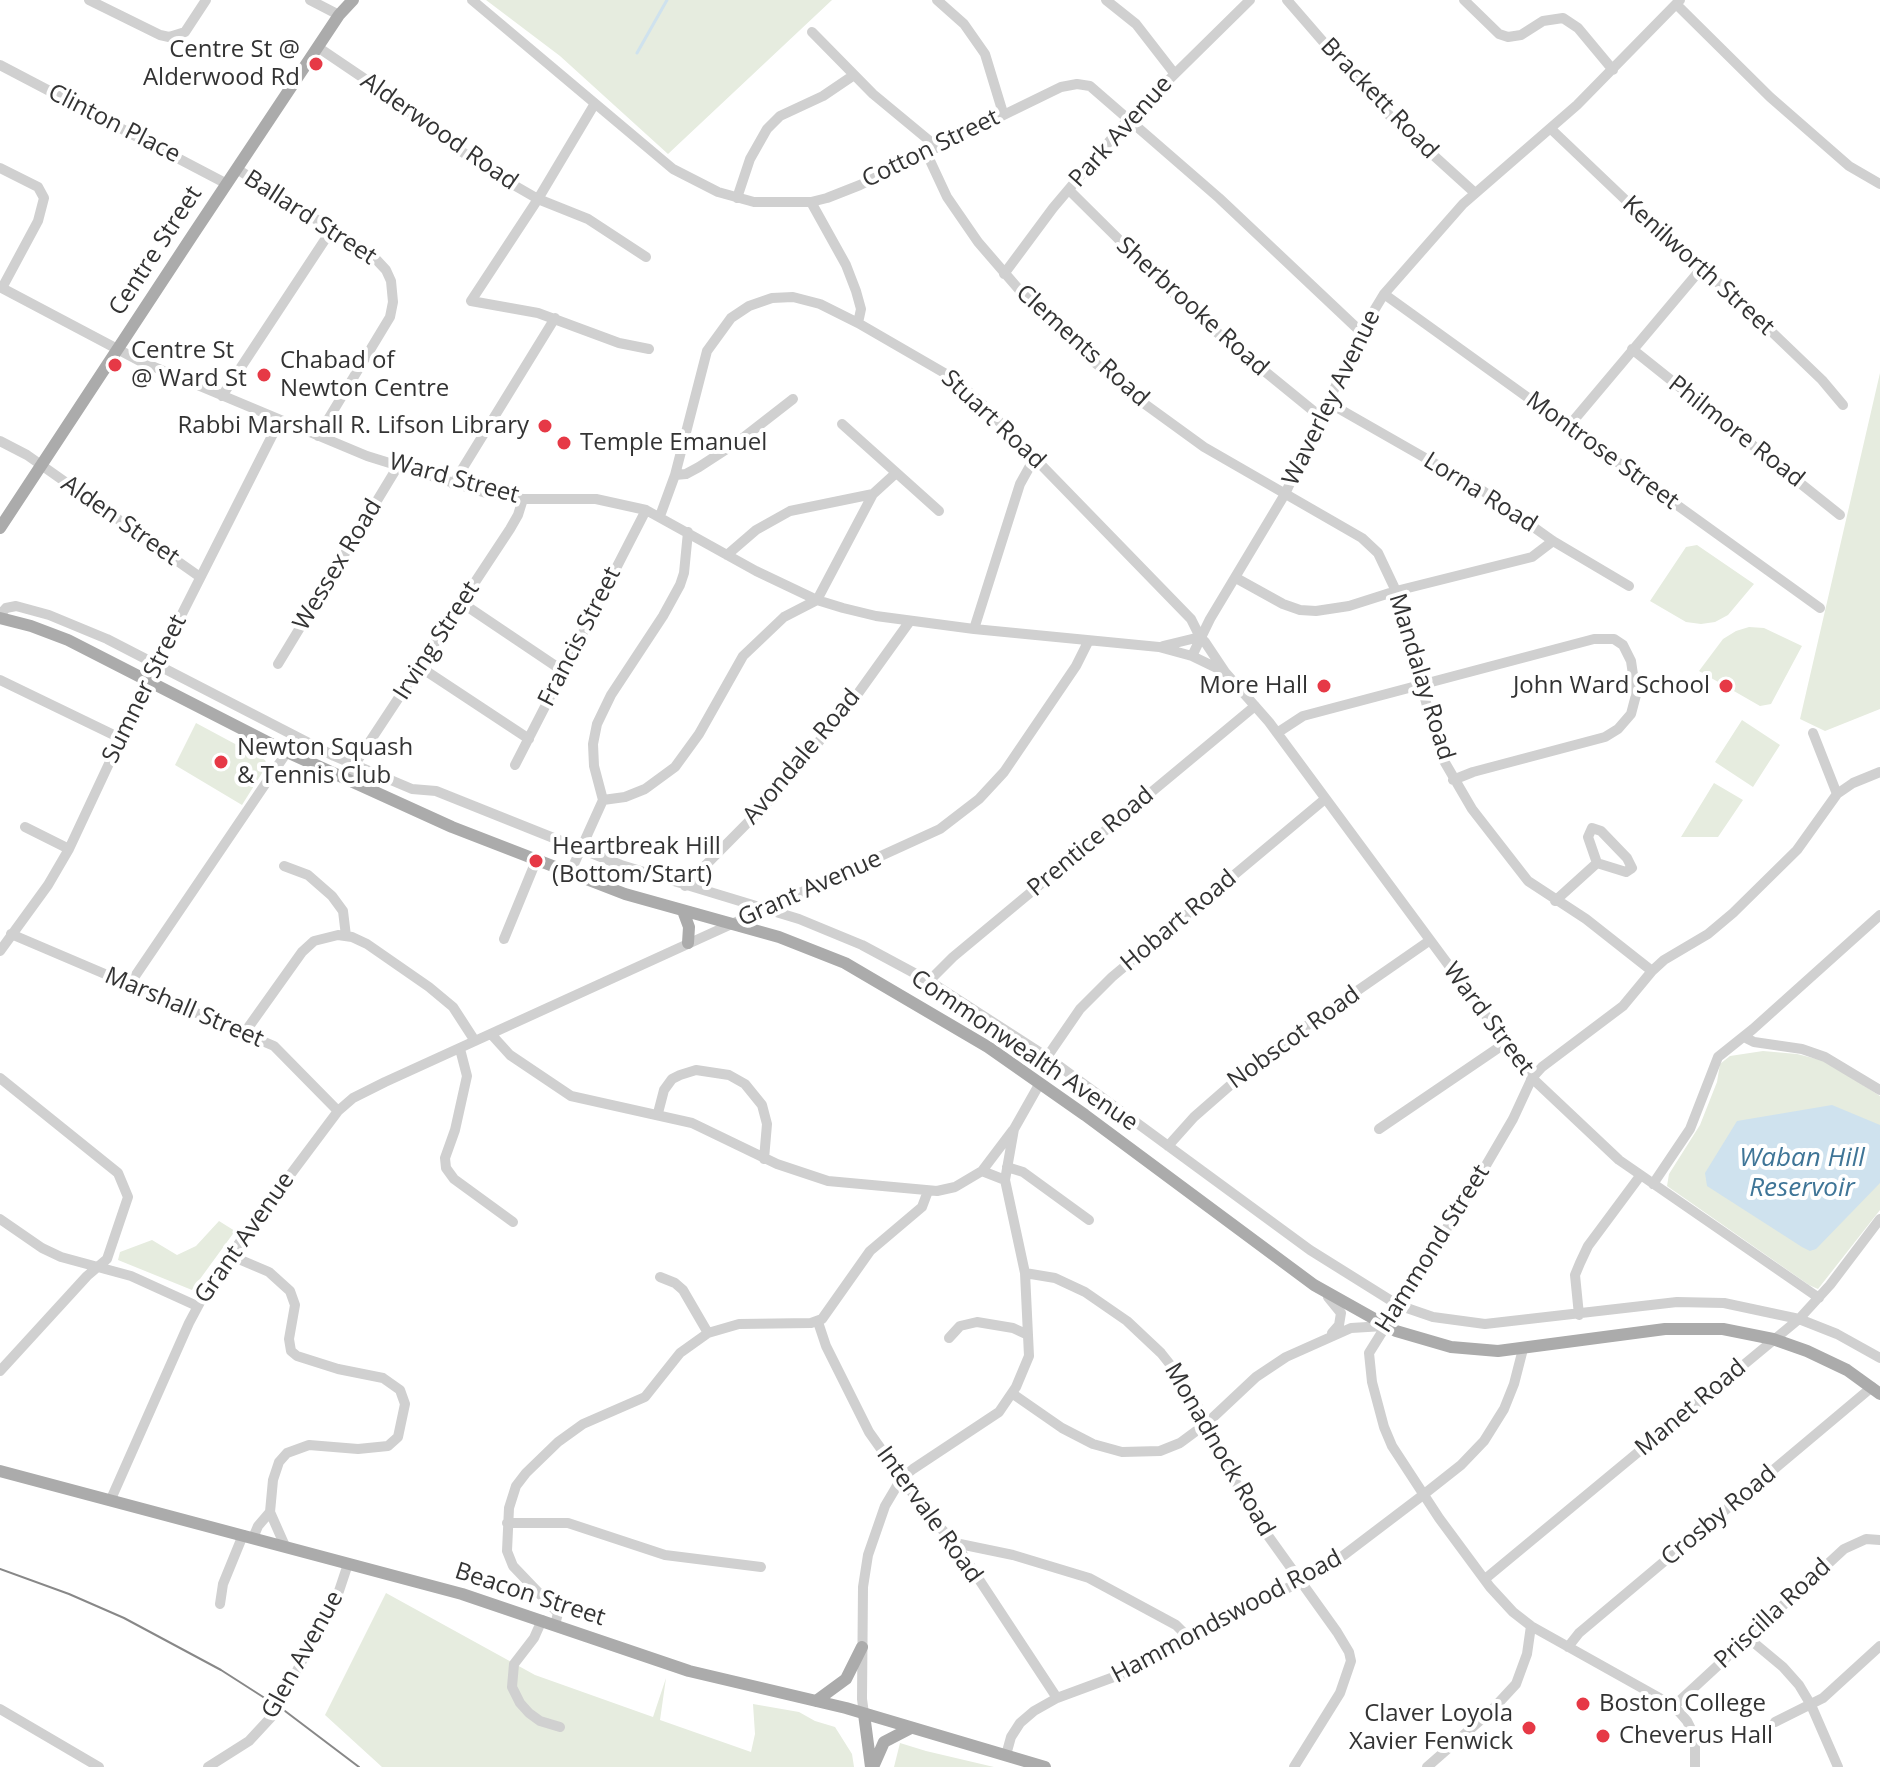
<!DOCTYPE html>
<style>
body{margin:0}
canvas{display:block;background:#fff}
</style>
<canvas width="1880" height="1767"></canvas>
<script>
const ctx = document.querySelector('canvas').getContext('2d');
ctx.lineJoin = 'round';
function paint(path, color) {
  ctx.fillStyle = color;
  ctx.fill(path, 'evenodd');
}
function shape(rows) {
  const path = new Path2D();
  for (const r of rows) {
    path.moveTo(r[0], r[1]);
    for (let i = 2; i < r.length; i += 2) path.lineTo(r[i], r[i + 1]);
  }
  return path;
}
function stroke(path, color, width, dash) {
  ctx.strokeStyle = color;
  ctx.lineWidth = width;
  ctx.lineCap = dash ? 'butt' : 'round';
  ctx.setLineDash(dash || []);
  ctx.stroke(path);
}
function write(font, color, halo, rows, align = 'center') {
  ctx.font = font + ' "Open Sans",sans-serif';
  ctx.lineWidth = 8;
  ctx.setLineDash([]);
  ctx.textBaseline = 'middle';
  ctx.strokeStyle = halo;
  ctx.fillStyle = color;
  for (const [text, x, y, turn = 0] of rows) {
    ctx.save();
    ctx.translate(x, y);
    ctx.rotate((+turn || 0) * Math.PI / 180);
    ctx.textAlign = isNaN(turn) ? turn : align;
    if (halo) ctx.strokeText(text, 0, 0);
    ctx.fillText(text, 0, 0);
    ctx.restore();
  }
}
const green = shape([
 [486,0,832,0,668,154,560,56],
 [1880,373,1880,709,1825,731,1800,719],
 [1697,545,1754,584,1728,615,1715,622,1701,624,1686,622,1650,601,1686,547],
 [1749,627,1764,628,1802,646,1771,704,1760,706,1699,671,1723,639,1736,631],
 [1742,720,1780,745,1753,787,1715,762],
 [196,723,265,760,267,765,242,805,175,765],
 [1714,783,1743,800,1718,837,1681,837],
 [1763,1051,1797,1054,1825,1061,1880,1096,1880,1210,1818,1289,1809,1285,1667,1186,1669,1174,1700,1125,1717,1082,1720,1064,1730,1056],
 [219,1221,235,1231,192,1290,118,1260,120,1252,152,1240,177,1255,196,1246],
 [386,1593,535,1675,653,1717,666,1678,660,1720,751,1752,755,1734,753,1704,799,1712,815,1721,835,1727,852,1754,854,1767,382,1767,325,1715],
 [900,1743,926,1751,994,1767,894,1767]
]);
const water = shape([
 [1832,1105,1880,1125,1880,1183,1816,1249,1810,1251,1802,1247,1707,1186,1705,1173,1737,1121]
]);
const stream = shape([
 [637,53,667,0]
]);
const minor = shape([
 [89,0,160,35,169,37,185,32,206,0],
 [310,0,339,15],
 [472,0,673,169,718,192,754,202,811,202,827,198,860,185,1061,87,1077,84,1090,86,1219,198,1361,332],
 [937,0,964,24,985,54,1003,113],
 [1106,0,1136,24,1174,73],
 [1287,0,1378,105,1475,193],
 [1464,0,1499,34,1508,37,1521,35,1543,21,1563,18,1578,28,1613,70],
 [1676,4,1770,97,1849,166,1880,184],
 [812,32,873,94,937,147],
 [319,48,390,96,450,144,505,180,538,199,588,219,646,257],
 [0,65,227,184],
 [594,105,538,199,471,301,538,313,619,343,649,349],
 [1551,129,1635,209,1750,311,1822,380,1843,405],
 [926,152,947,197,978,242,1022,293,1082,352,1142,402,1204,447,1362,538,1378,553,1396,591,1440,754,1472,809,1528,881,1586,919,1652,971],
 [0,168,38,187,44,198,38,221,2,288],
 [237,169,372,255,386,270,391,281,393,302,390,317,318,436],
 [1069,190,1192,312,1322,418],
 [737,198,750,159,767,129,780,116,823,96,854,75],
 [811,202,846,265,856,291,861,309,858,323,953,378,980,402,1191,619,1200,637],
 [1004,274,1053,208,1124,124,1250,0],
 [0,287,140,361,367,456,486,493,523,499,596,499,646,510,756,571,817,600,843,608,876,616,974,629,1159,647,1192,656,1225,672],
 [1384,294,1820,608],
 [1632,349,1840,515],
 [222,396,332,229],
 [1329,403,1483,491,1553,541,1629,586],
 [842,424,939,511],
 [1568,427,1701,269],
 [0,441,27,455,200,577],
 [675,475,686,474,699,467,739,441,793,399],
 [453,484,555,318],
 [660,516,675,475,707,351,731,318,749,306,772,298,793,297,820,304,858,323],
 [727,555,756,530,790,511,873,494],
 [1236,578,1283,604,1300,610,1316,611,1349,606,1396,591,1532,557,1553,541],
 [462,603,563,671],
 [0,615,6,608,16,606,49,615,107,639,334,756,412,789,436,791,621,865,799,919,862,945,929,981,1047,1057,1310,1250,1398,1305,1433,1317,1485,1324,1677,1302,1724,1303,1799,1319,1837,1334,1880,1358],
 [974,629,1020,484,1035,457],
 [1163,646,1200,637,1205,642,1225,672,1269,722,1532,1078,1619,1160,1819,1298],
 [1192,656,1210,619,1285,494,1361,332,1384,294,1463,204,1577,105,1680,0],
 [278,664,398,466],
 [420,667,529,739],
 [0,680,120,738],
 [1277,733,1303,716,1594,639,1614,639,1623,645,1631,661,1636,695,1631,714,1618,729,1605,737,1473,772,1453,780],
 [1813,733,1837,794],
 [515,765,646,510],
 [347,780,355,764,510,529,518,515,523,499],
 [603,800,625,797,645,789,675,767,699,734,743,656,784,617,817,600,873,494,896,473],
 [25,827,69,849],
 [284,866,308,875,332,896,343,911,346,936],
 [570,873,603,800,594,766,593,744,597,724,611,695,663,616,680,585,684,573,688,532],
 [685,886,775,795,854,699,910,621],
 [1555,901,1597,863,1626,872,1632,868,1627,858,1601,831,1592,828,1588,837,1597,863],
 [11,934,274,1046,338,1111],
 [504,939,536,861],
 [0,951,48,885,69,849,143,691,280,420],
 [929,981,953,957,1255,706],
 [129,985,287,752],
 [245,1032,302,952,314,941,338,935,352,937,367,944,429,987,453,1007,475,1041],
 [491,1034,510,1055,571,1096,692,1123,777,1164,828,1181,937,1191,955,1187,982,1171,1005,1180],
 [1744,1037,1754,1042,1802,1049,1825,1057,1880,1090],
 [460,1049,467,1076,455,1130,445,1158,446,1168,454,1179,513,1222],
 [1047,1057,1080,1009,1112,977,1325,799],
 [0,1078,118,1173,128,1197,107,1259,87,1276,0,1371],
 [658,1113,664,1090,672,1079,680,1075,696,1070,729,1075,745,1084,762,1105,767,1124,764,1159],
 [1379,1129,1504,1044],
 [1168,1146,1194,1117,1266,1054,1429,941],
 [1007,1167,1023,1172,1089,1220],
 [982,1171,1013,1130],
 [1653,1184,1690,1129,1718,1057,1753,1029,1880,915],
 [0,1219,42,1248,61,1257,131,1276,197,1306],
 [229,1255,269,1272,290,1291,295,1305,289,1339,291,1351,297,1356,338,1369,383,1378,400,1390,405,1404,398,1437,388,1446,358,1449,309,1445,287,1453,279,1462,273,1480,270,1512],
 [1025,1273,1055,1278,1085,1292,1127,1321,1161,1353,1184,1382,1197,1405,1251,1512,1337,1632,1349,1652,1351,1661,1340,1693,1294,1767],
 [660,1277,675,1283,683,1290,708,1333],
 [1328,1297,1341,1313,1339,1325,1332,1333],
 [1579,1315,1575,1275,1580,1263,1588,1246,1640,1176],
 [818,1322,826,1346,869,1432,928,1515,955,1543,1057,1698],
 [949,1338,960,1326,977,1322,1013,1328,1028,1335],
 [1013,1394,1062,1428,1093,1444,1122,1452,1160,1451,1180,1443,1207,1423,1256,1377,1286,1357,1351,1328,1384,1326],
 [111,1499,189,1323,213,1278,338,1111,353,1098,385,1082,940,829,979,799,1004,772,1076,666,1088,642],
 [507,1523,568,1523,665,1555,761,1567],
 [253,1538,258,1526,270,1512,285,1546],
 [955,1543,1013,1555,1089,1578,1176,1625,1191,1640],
 [1485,1579,1799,1319,1830,1285,1880,1219],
 [220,1604,223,1584,243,1535],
 [542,1620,534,1638,514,1664,512,1687,520,1703,529,1713,540,1721,560,1727],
 [555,1625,558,1613,513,1566,507,1551,509,1508,516,1486,526,1473,558,1442,583,1424,645,1397,680,1353,708,1333,739,1324,811,1323,822,1319,870,1251,922,1207,928,1191],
 [1747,1637,1783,1667,1799,1685,1811,1705,1838,1767],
 [1568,1647,1579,1633,1872,1387],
 [1674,1706,1844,1549,1866,1539,1880,1540],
 [0,1709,99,1767],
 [864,1714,862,1699,863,1587,868,1555,885,1506,901,1479,913,1469,999,1412,1016,1387,1029,1356,1025,1273,1005,1180,1014,1129,1040,1083],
 [1775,1722,1823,1698,1880,1646],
 [1006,1755,1011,1737,1020,1723,1034,1711,1057,1698,1130,1671,1301,1581,1344,1555,1423,1495,1461,1465,1484,1441,1504,1409,1514,1384,1523,1349],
 [208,1767,249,1741,274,1714,339,1591,348,1564],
 [1427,1767,1491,1711,1516,1684,1527,1654,1531,1626],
 [1695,1767,1695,1737,1687,1721,1674,1706,1531,1626,1513,1612,1490,1587,1439,1518,1392,1446,1384,1427,1372,1382,1369,1353,1485,1167,1513,1119,1532,1078,1542,1067,1623,1006,1652,971,1664,960,1708,934,1733,913,1797,850,1837,794,1853,783,1880,772]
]);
const major = shape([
 [0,528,192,236,339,15,353,0],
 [0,618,31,626,68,640,287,752,452,827,625,894,779,937,845,963,988,1047,1085,1115,1314,1285,1396,1331,1451,1347,1498,1351,1665,1329,1723,1329,1773,1339,1807,1351,1847,1370,1880,1394],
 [683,911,689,927,688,943],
 [0,1471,462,1594,689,1671,846,1708,1045,1767],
 [816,1701,846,1679,862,1647],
 [864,1714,871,1767],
 [873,1767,884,1742,911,1728]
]);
const tram = shape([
 [0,1569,69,1594,124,1618,221,1670,285,1711,359,1767]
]);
const markers = [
 [316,64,8,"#e63946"],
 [115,365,8,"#e63946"],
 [264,375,8,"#e63946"],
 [545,426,8,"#e63946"],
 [564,443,8,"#e63946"],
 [1324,686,8,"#e63946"],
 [1726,686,8,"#e63946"],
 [221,762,8,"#e63946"],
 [536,861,8,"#e63946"],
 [1583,1704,8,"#e63946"],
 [1529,1728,8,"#e63946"],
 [1603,1736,8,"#e63946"]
];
const poiNames = [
 ["Centre St @",300,50,"right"],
 ["Alderwood Rd",300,78,"right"],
 ["Centre St",131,351],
 ["@ Ward St",131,379],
 ["Chabad of",280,361],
 ["Newton Centre",280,389],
 ["Rabbi Marshall R. Lifson Library",529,426,"right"],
 ["Temple Emanuel",580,443],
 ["More Hall",1308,686,"right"],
 ["John Ward School",1710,686,"right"],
 ["Newton Squash",237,748],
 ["& Tennis Club",237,776],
 ["Heartbreak Hill",552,847],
 ["(Bottom/Start)",552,875],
 ["Boston College",1599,1704],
 ["Claver Loyola",1513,1714,"right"],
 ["Xavier Fenwick",1513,1742,"right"],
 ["Cheverus Hall",1619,1736]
];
const streetNames = [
 ["Brackett Road",1379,99,46],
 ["Clinton Place",114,124,27],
 ["Alderwood Road",439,132,35],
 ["Park Avenue",1121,132,-48],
 ["Cotton Street",931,149,-26],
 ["Ballard Street",310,218,33],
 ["Centre Street",156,251,-57],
 ["Kenilworth Street",1698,266,42],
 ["Sherbrooke Road",1192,307,42],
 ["Clements Road",1082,346,42],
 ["Waverley Avenue",1332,398,-64],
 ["Stuart Road",993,420,43],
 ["Philmore Road",1736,432,38],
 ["Montrose Street",1602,451,36],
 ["Ward Street",454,479,15],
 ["Lorna Road",1480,493,32],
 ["Alden Street",120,521,35],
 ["Wessex Road",338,565,-59],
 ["Francis Street",580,637,-63],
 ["Irving Street",437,641,-57],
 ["Mandalay Road",1421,677,73],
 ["Sumner Street",145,689,-64],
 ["Avondale Road",802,757,-50],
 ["Prentice Road",1091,842,-40],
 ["Grant Avenue",810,889,-24],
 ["Hobart Road",1179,921,-40],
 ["Marshall Street",184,1008,23],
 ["Ward Street",1488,1019,53],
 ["Nobscot Road",1294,1038,-36],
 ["Commonwealth Avenue",1024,1051,34],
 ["Grant Avenue",245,1238,-55],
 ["Hammond Street",1433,1249,-58],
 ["Manet Road",1691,1408,-40],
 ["Monadnock Road",1219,1450,60],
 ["Intervale Road",929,1515,54],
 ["Crosby Road",1719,1516,-40],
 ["Beacon Street",530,1595,18],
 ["Priscilla Road",1773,1614,-43],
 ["Hammondswood Road",1227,1617,-28],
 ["Glen Avenue",303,1655,-61]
];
const waterNames = [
 ["Waban Hill",1802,1159],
 ["Reservoir",1802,1189]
];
paint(green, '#e6ecdf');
paint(water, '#cfe2ee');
stroke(stream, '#cfe2ee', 3);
stroke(minor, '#d0d0d0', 10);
stroke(major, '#ababab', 12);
stroke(tram, '#888', 2);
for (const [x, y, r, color] of markers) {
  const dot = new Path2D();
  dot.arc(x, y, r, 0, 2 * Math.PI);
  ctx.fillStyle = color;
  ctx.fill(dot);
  stroke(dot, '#fff', 3);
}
write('24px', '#333', '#fff', poiNames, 'left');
write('24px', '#333', '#fff', streetNames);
write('italic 26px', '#3f7597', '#fff', waterNames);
</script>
